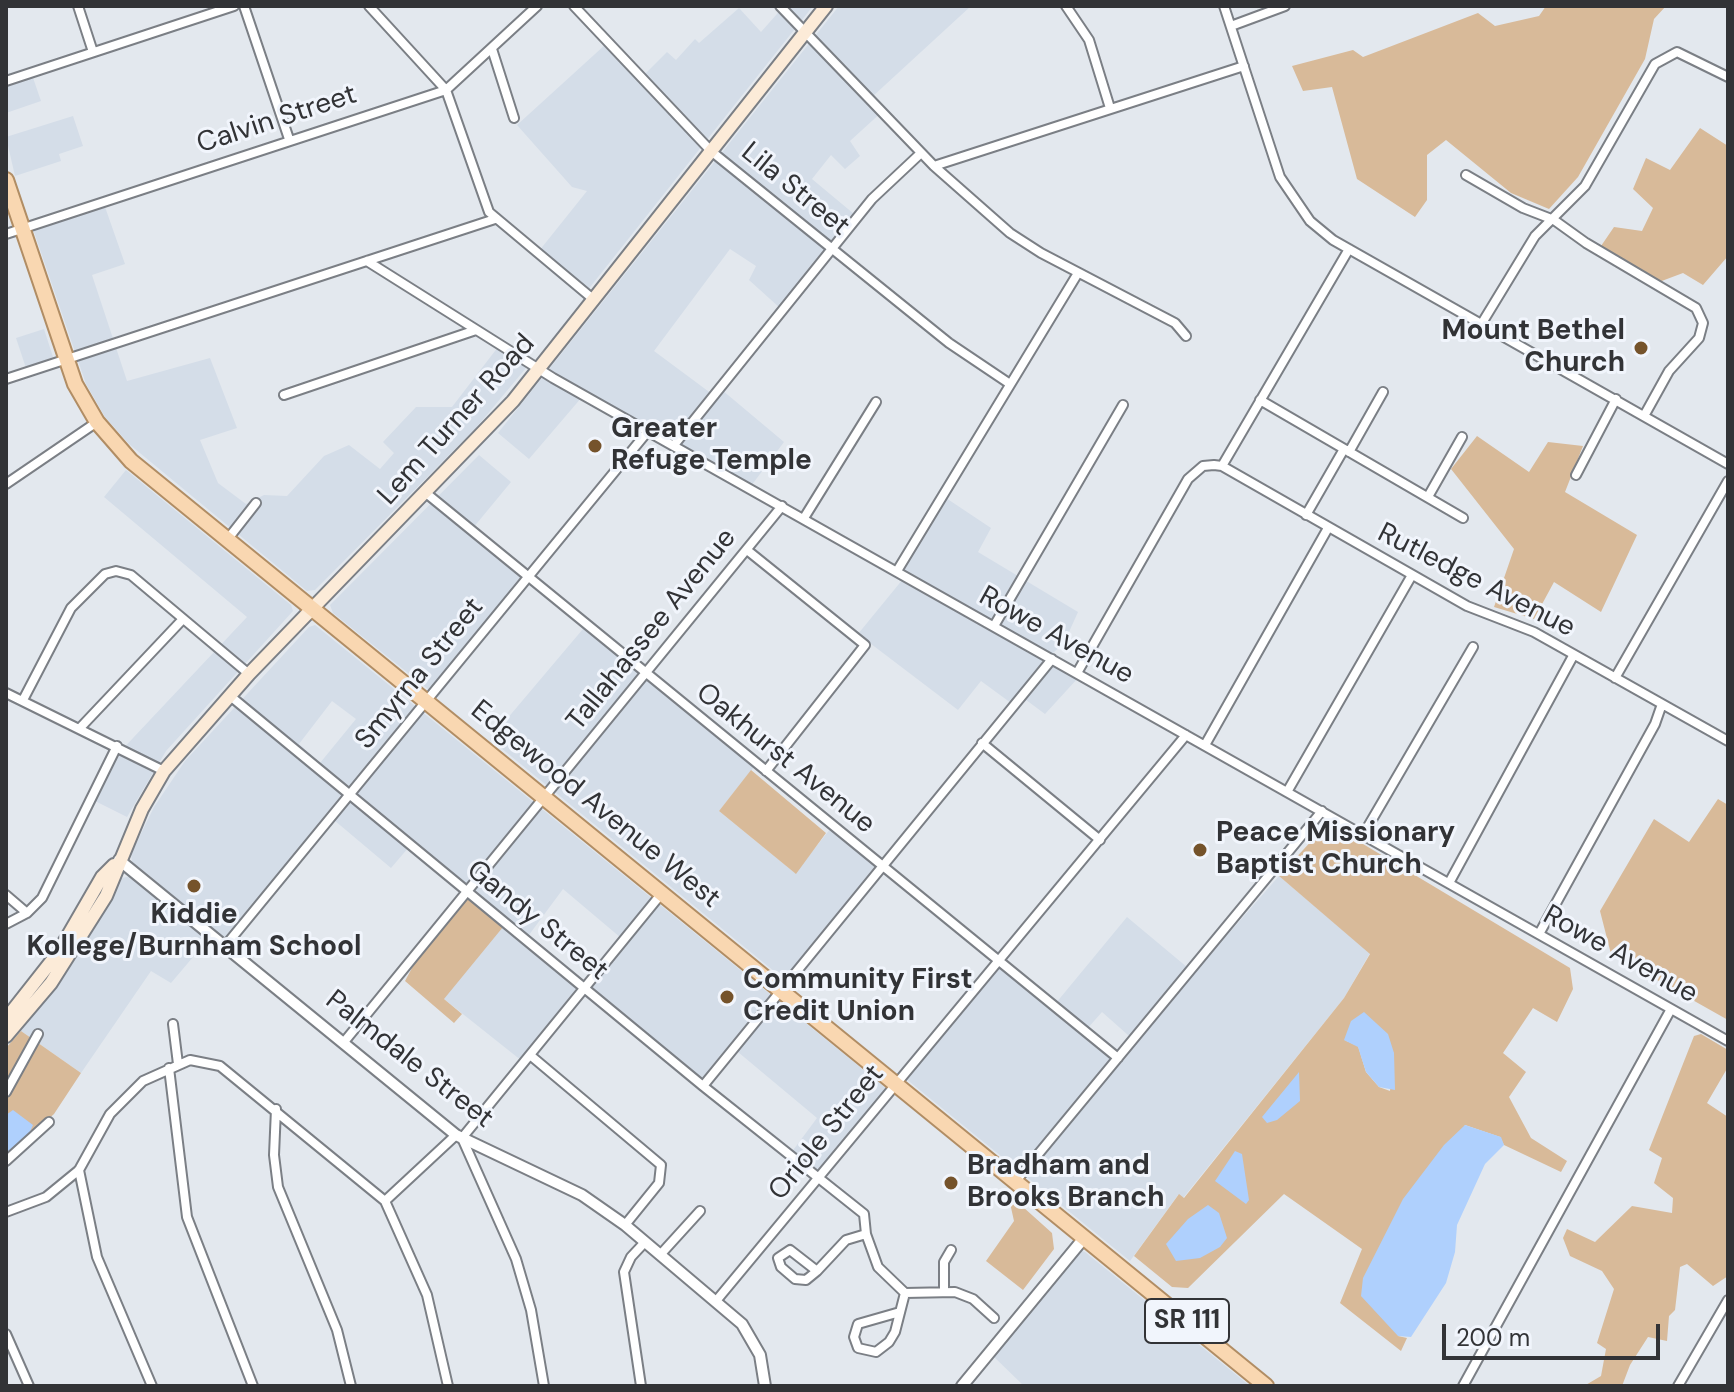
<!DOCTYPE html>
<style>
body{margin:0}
#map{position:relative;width:1734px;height:1392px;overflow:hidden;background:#e3e8ee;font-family:"DM Sans",sans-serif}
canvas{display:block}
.frame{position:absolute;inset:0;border:8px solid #323336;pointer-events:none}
.scale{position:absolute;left:1442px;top:1324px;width:218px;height:36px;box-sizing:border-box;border:4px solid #323336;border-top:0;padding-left:10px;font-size:24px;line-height:28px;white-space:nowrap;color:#323336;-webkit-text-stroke:6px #f1f5fc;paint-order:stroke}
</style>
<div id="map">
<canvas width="1734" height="1392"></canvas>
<div class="frame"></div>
<div class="scale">200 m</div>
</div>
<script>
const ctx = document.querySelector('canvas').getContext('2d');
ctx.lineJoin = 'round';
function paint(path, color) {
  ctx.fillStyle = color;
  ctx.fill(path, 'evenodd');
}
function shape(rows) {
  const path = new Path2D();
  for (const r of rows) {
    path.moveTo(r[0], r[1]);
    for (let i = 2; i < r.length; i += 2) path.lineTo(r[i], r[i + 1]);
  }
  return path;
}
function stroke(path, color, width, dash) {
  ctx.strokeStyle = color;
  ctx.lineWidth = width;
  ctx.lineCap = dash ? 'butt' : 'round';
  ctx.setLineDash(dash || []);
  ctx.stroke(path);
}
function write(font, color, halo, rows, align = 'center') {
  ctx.font = font + ' "DM Sans",sans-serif';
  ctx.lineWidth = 6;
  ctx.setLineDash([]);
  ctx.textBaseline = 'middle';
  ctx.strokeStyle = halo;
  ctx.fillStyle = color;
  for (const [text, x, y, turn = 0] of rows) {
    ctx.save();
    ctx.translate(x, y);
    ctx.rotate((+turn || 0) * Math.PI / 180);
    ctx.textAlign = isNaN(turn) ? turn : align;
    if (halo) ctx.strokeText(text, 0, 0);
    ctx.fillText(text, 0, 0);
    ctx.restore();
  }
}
const built = shape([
 [784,6,813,6,583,296,535,256,587,191,572,187,517,125,606,44,640,79,667,52,676,60,695,39,699,43,739,8,761,32],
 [839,6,971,6,872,97,884,110,850,141,860,156,845,169,831,155,812,179,854,214,780,308,749,280,756,266,730,249,654,351,716,397,722,390,784,442,748,490,582,397,529,459,498,433],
 [30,69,41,101,6,113,6,77],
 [73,116,83,146,59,154,61,161,15,176,6,137],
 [104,204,125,264,92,275,127,381,210,358,237,428,200,440,218,483,246,504,264,495,287,496,324,456,349,445,380,469,394,453,383,442,416,407,452,407,498,347,526,368,475,429,315,590,307,591,129,444,105,417,86,384,33,229],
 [44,329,53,357,26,368,16,338],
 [479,455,511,482,473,528,532,577,438,697,333,613,330,605],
 [126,470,291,605,293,611,166,751,127,817,95,801,117,755,247,617,104,497],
 [946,498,991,528,978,552,1078,612,1064,643,1045,660,1078,678,1045,714,1018,694,1011,703,981,681,958,710,858,634,903,579,898,575],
 [588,623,758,762,719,811,795,873,835,823,886,866,791,985,490,739],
 [315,625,892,1093,824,1179,791,1153,817,1118,732,1047,703,1081,590,989,627,943,563,889,523,943,579,990,522,1061,444,999,466,896,409,847,391,868,328,815,225,939,132,862,131,854,154,807,185,761,309,627],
 [332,701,356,719,320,763,299,744],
 [130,876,210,937,171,983,151,971,81,1073,21,1031,92,930,119,879],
 [1279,876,1370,953,1344,998,1183,1198,1178,1195,1130,1261,905,1078,1004,962,1056,1003,1127,917,1194,973],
 [1102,1012,1137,1043,1124,1060,1087,1029],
 [1082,1251,1085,1252,1250,1386,1024,1386,992,1355]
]);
const green = shape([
 [1546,6,1666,6,1654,19,1645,59,1578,177,1549,209,1511,193,1446,140,1427,155,1427,200,1415,217,1357,179,1332,87,1303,91,1292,66,1353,50,1363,57,1478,13,1495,26,1539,16],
 [1700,128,1728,146,1728,256,1703,285,1683,273,1659,282,1601,246,1614,227,1642,231,1653,208,1633,189,1646,158,1670,170],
 [1477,436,1529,472,1548,442,1583,446,1565,492,1637,535,1601,612,1554,582,1534,619,1494,607,1514,549,1451,469],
 [751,770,826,833,796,874,719,811],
 [1718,799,1728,805,1728,1020,1611,954,1600,911,1654,819,1689,842],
 [1328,823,1570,968,1573,989,1557,1022,1533,1008,1503,1053,1526,1072,1509,1097,1531,1138,1567,1161,1561,1172,1504,1145,1500,1137,1465,1125,1398,1336,1407,1338,1401,1351,1340,1303,1362,1249,1284,1194,1188,1288,1172,1287,1134,1256,1179,1194,1184,1198,1344,998,1370,954,1279,876],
 [1344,1040,1394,1053,1390,1091,1379,1087,1366,1072,1358,1046],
 [466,896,503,927,444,999,462,1014,454,1023,405,981,419,955],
 [21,1031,81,1073,54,1114,6,1157,6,1048],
 [1701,1034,1728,1050,1728,1067,1707,1103,1728,1117,1728,1276,1713,1286,1687,1264,1680,1267,1675,1310,1669,1316,1667,1341,1648,1337,1630,1365,1622,1386,1584,1386,1601,1376,1606,1349,1597,1343,1614,1289,1602,1271,1570,1256,1563,1238,1567,1229,1595,1242,1632,1206,1672,1213,1673,1198,1654,1183,1662,1158,1649,1150,1694,1036],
 [1013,1198,1052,1233,1054,1249,1023,1290,986,1261,1014,1221,1010,1203]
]);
const water = shape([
 [1364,1012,1388,1034,1394,1053,1395,1090,1379,1087,1366,1072,1358,1047,1344,1040,1351,1021],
 [1299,1072,1300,1101,1277,1120,1267,1123,1262,1117],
 [13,1110,33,1125,29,1134,6,1153,6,1115],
 [1465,1125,1501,1137,1504,1145,1485,1164,1457,1225,1455,1252,1446,1283,1411,1337,1398,1336,1361,1296,1363,1278,1403,1199,1444,1145],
 [1235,1151,1242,1154,1249,1200,1246,1204,1215,1181],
 [1208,1205,1219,1213,1227,1238,1220,1247,1200,1258,1176,1261,1166,1244,1188,1219]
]);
const minor = shape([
 [78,6,93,52],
 [244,6,289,139],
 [369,6,446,90,489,212,593,299],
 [574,6,711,151,949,343,1010,384],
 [780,6,934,166,1010,233,1041,253,1175,323,1186,336],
 [1066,6,1089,40,1110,108],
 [1224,6,1280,177,1310,221,1333,240,1728,464],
 [1231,26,1285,6],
 [492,49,514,118],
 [6,81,234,6],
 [934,166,1244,66],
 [1466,175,1523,208,1554,220,1586,243,1696,308,1703,323,1699,338,1669,371,1644,416],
 [6,234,446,90,537,6],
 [367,261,553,378,1728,1041],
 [1482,323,1535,236,1585,186,1655,64,1677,52,1728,77],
 [6,379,495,219],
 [284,395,476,330],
 [1260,400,1463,518],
 [674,445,872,199,921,153],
 [1349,452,1383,392],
 [1222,466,1349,249],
 [1576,475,1616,399],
 [6,484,97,422],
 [426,493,1118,1058],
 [1429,495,1462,437],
 [1306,515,1344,449],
 [804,518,876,402],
 [227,540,256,503],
 [747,550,865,645,766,771],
 [897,571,1078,273],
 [994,626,1123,405],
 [1077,673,1188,479,1203,466,1214,465,1222,466,1467,606,1534,632,1728,741],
 [1615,678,1728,481],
 [6,693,164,771],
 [229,695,703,1086,864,1214,866,1234,846,1240,817,1271,806,1280,795,1279,781,1267,778,1258,790,1250,817,1271],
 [23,700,71,608,105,574,116,571,131,575,249,674],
 [80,728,183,619],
 [982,743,1100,840],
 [1205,745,1328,528],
 [1287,792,1412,575],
 [1363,835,1473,647],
 [1449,883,1573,656],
 [6,895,27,913],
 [6,924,27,913,42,898,117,746],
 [1539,934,1655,724,1662,704],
 [226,945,648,431],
 [173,1024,178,1064],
 [344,1042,782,506],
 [530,1055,661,1165,659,1183,625,1225],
 [169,1068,187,1217,253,1386],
 [703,1086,1052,659],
 [6,1092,38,1034],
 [276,1109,274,1155,278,1187,337,1330,351,1386],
 [6,1161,49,1122],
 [79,1170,97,1257,152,1386],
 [1016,1181,1322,811],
 [385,1201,456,1135],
 [6,1212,46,1197,79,1170,110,1114,143,1081,190,1060,220,1066,385,1201,427,1295,448,1386],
 [866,1234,878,1267,905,1293,955,1292,973,1299,994,1318],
 [660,1255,700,1211],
 [944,1289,944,1262,951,1250],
 [716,1301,1186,735],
 [900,1312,858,1324,854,1337,858,1348,876,1352,889,1342,895,1332,905,1293],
 [6,1334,29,1386],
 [544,1386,531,1310,516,1259,462,1138,662,893],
 [641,1386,624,1272,631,1257,645,1242],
 [1463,1386,1671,1009],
 [1678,1386,1728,1300]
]);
const tertiary = shape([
 [119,860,456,1135,582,1195,625,1225,742,1324,760,1355,765,1386],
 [962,1386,1084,1238]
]);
const secondary = shape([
 [6,1019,58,953,102,877,114,865],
 [6,1036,51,983,106,896,142,809,164,771,249,674,513,401,826,6]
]);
const primary = shape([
 [6,180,75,384,97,422,131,461,1266,1386]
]);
const markers = [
 [1641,348,8,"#75532b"],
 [595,446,8,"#75532b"],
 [1200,850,8,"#75532b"],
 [194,886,8,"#75532b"],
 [727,997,8,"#75532b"],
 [951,1183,8,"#75532b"]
];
const shields = [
 [1187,1321,84]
];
const shieldNames = [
 ["SR 111",1187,1321]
];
const streetNames = [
 ["Calvin Street",277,120,-18],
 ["Lila Street",795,190,39],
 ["Lem Turner Road",457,420,-48],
 ["Rutledge Avenue",1476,581,27],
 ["Tallahassee Avenue",652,630,-51],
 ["Rowe Avenue",1056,636,29],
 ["Smyrna Street",420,674,-51],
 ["Oakhurst Avenue",785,759,39],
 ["Edgewood Avenue West",595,805,39],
 ["Gandy Street",537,921,39],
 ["Rowe Avenue",1620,955,29],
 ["Palmdale Street",409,1060,38],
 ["Oriole Street",827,1133,-51]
];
const poiNames = [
 ["Mount Bethel",1625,332,"right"],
 ["Church",1625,364,"right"],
 ["Greater",611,430],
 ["Refuge Temple",611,462],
 ["Peace Missionary",1216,834],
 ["Baptist Church",1216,866],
 ["Kiddie",194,916,"center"],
 ["Kollege/Burnham School",194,948,"center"],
 ["Community First",743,981],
 ["Credit Union",743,1013],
 ["Bradham and",967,1167],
 ["Brooks Branch",967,1199]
];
paint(built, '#d4dde8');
paint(green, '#d8ba99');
paint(water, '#afd0fd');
stroke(minor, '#7b7f85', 12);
stroke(tertiary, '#7b7f85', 14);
stroke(secondary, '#7b7f85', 16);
stroke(primary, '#b18d64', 18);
stroke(minor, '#fff', 8);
stroke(tertiary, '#fff', 10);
stroke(secondary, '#fcebd8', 12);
stroke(primary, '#f9d7b1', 14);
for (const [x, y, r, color] of markers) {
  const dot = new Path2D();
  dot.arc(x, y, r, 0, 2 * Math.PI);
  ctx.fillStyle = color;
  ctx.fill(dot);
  stroke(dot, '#f1f5fc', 3);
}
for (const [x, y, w] of shields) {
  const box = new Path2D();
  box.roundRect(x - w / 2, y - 22, w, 44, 6);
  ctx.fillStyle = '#f1f5fc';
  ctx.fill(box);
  stroke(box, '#323336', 2);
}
write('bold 26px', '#323336', null, shieldNames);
write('28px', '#323336', '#f1f5fc', streetNames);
write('bold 28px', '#323336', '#f1f5fc', poiNames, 'left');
</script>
